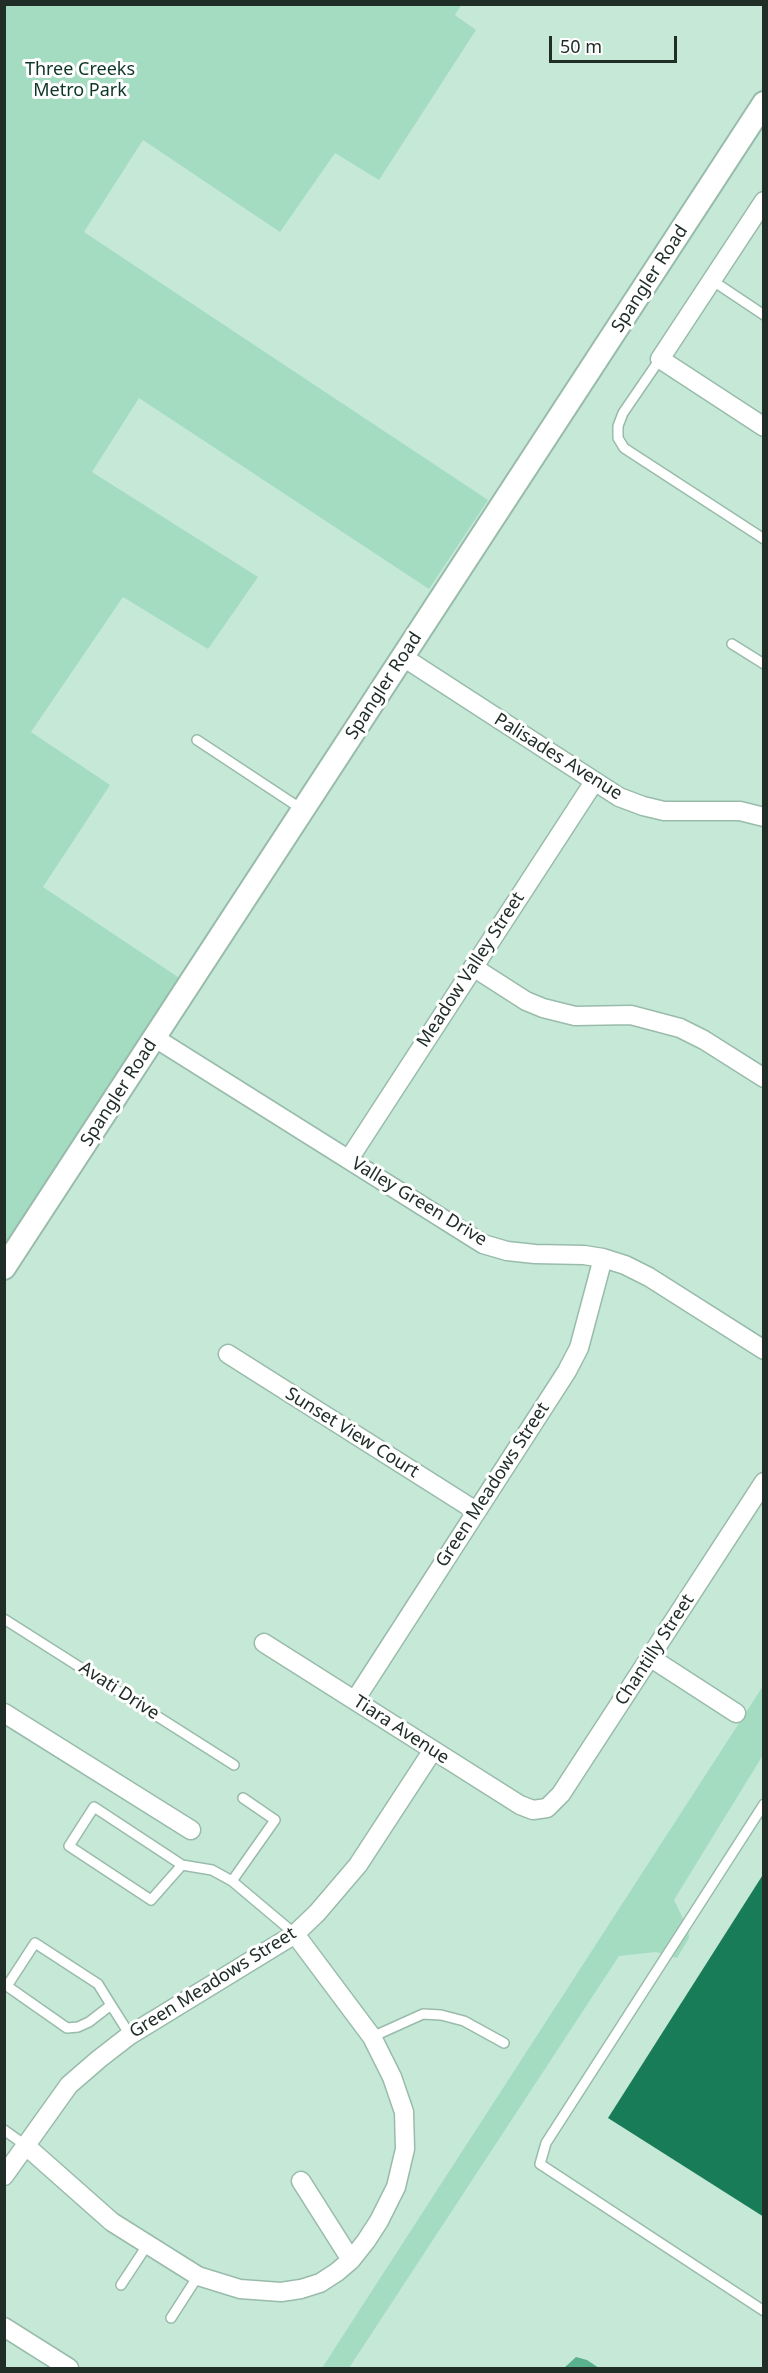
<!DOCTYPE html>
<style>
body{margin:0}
#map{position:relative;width:768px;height:2373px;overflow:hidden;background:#c6e9d7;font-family:"Noto Sans",sans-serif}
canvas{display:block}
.frame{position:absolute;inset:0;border:6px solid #212e28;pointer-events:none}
.scale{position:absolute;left:549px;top:36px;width:128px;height:27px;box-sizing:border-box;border:3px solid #212e28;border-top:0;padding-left:8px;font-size:18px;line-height:21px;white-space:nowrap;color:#212e28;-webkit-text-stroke:4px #fff;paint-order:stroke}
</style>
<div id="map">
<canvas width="768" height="2373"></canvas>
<div class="frame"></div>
<div class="scale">50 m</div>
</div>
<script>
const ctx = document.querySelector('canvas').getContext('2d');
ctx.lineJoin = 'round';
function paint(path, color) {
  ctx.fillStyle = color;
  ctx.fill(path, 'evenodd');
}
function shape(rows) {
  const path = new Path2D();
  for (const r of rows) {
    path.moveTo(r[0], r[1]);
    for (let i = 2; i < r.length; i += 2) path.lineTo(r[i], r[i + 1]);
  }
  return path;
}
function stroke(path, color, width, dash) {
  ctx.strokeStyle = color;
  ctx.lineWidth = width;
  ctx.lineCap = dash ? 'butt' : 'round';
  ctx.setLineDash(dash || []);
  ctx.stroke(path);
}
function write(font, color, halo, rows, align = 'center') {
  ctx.font = font + ' "Noto Sans",sans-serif';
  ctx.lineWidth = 6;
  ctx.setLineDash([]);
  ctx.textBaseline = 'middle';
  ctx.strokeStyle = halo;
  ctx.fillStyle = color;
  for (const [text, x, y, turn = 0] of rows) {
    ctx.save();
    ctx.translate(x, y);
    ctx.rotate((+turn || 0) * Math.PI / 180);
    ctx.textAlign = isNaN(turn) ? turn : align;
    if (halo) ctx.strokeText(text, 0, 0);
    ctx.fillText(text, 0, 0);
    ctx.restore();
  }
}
const green = shape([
 [5,5,461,5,455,15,476,30,379,180,335,153,280,232,143,140,84,232,488,500,429,589,139,398,92,472,258,577,208,649,123,597,31,732,110,785,43,887,181,979,5,1251],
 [763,1686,763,1755,674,1900,688,1929,689,1938,677,1958,656,1952,619,1956,349,2368,322,2368]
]);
const water = shape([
 [576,2357,587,2360,599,2368,564,2368]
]);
const building = shape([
 [764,1873,764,2217,608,2118]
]);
const service = shape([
 [713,281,764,315],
 [660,359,623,413,618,426,618,438,624,448,764,539],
 [732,644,764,664],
 [197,740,303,810],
 [4,1619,234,1765],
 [764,1804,546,2143,540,2164,764,2311],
 [182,1865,151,1900,69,1846,94,1807,182,1865,212,1870,232,1881,295,1934],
 [232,1881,275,1820,243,1798],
 [111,2005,89,2022,78,2027,67,2028,7,1986,35,1943,98,1984,111,2005,130,2035],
 [372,2037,423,2014,441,2015,464,2021,504,2043],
 [4,2130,25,2145],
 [121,2285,148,2244],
 [171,2318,198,2276]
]);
const minor = shape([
 [764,201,660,359,764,427],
 [403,657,619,797,643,806,664,811,740,811,764,817],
 [473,967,526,1001,543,1008,575,1016,631,1015,680,1028,704,1040,764,1078],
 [155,1038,483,1244,507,1251,535,1254,584,1255,603,1258,625,1265,649,1277,764,1350],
 [349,1159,594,782],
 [228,1354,476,1511],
 [264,1643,520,1805,533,1810,547,1808,561,1794,764,1482],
 [651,1658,736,1713],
 [355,1700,567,1371,579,1348,603,1258],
 [4,1713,191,1830],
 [25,2145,112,2222,198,2276,240,2289,281,2292,301,2289,320,2283,337,2272,351,2260,366,2241,379,2221,396,2187,405,2149,404,2112,392,2077,372,2037,295,1934],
 [4,2176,69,2085,99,2059,130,2035,295,1934,317,1913,358,1865,433,1750],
 [301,2181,351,2260],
 [4,2327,69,2368]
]);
const tertiary = shape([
 [4,1268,764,103]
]);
const parkNames = [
 ["Three Creeks",80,70],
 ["Metro Park",80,91]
];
const streetNames = [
 ["Spangler Road",650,279,-57],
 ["Spangler Road",384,686,-57],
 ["Palisades Avenue",558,757,32],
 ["Meadow Valley Street",471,970,-57],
 ["Spangler Road",119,1093,-57],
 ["Valley Green Drive",419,1202,31],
 ["Sunset View Court",352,1433,32],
 ["Green Meadows Street",493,1485,-57],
 ["Chantilly Street",655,1650,-57],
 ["Avati Drive",119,1691,33],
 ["Tiara Avenue",401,1730,33],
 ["Green Meadows Street",213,1983,-32]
];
paint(green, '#a4dcc1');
paint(water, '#59b28c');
paint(building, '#197c59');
stroke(service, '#99bbab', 12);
stroke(minor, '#99bbab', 21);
stroke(tertiary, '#99bbab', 26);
stroke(service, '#fff', 9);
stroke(minor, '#fff', 18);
stroke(tertiary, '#fff', 22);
write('18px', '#0d3626', '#fff', parkNames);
write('18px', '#212e28', '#fff', streetNames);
</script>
